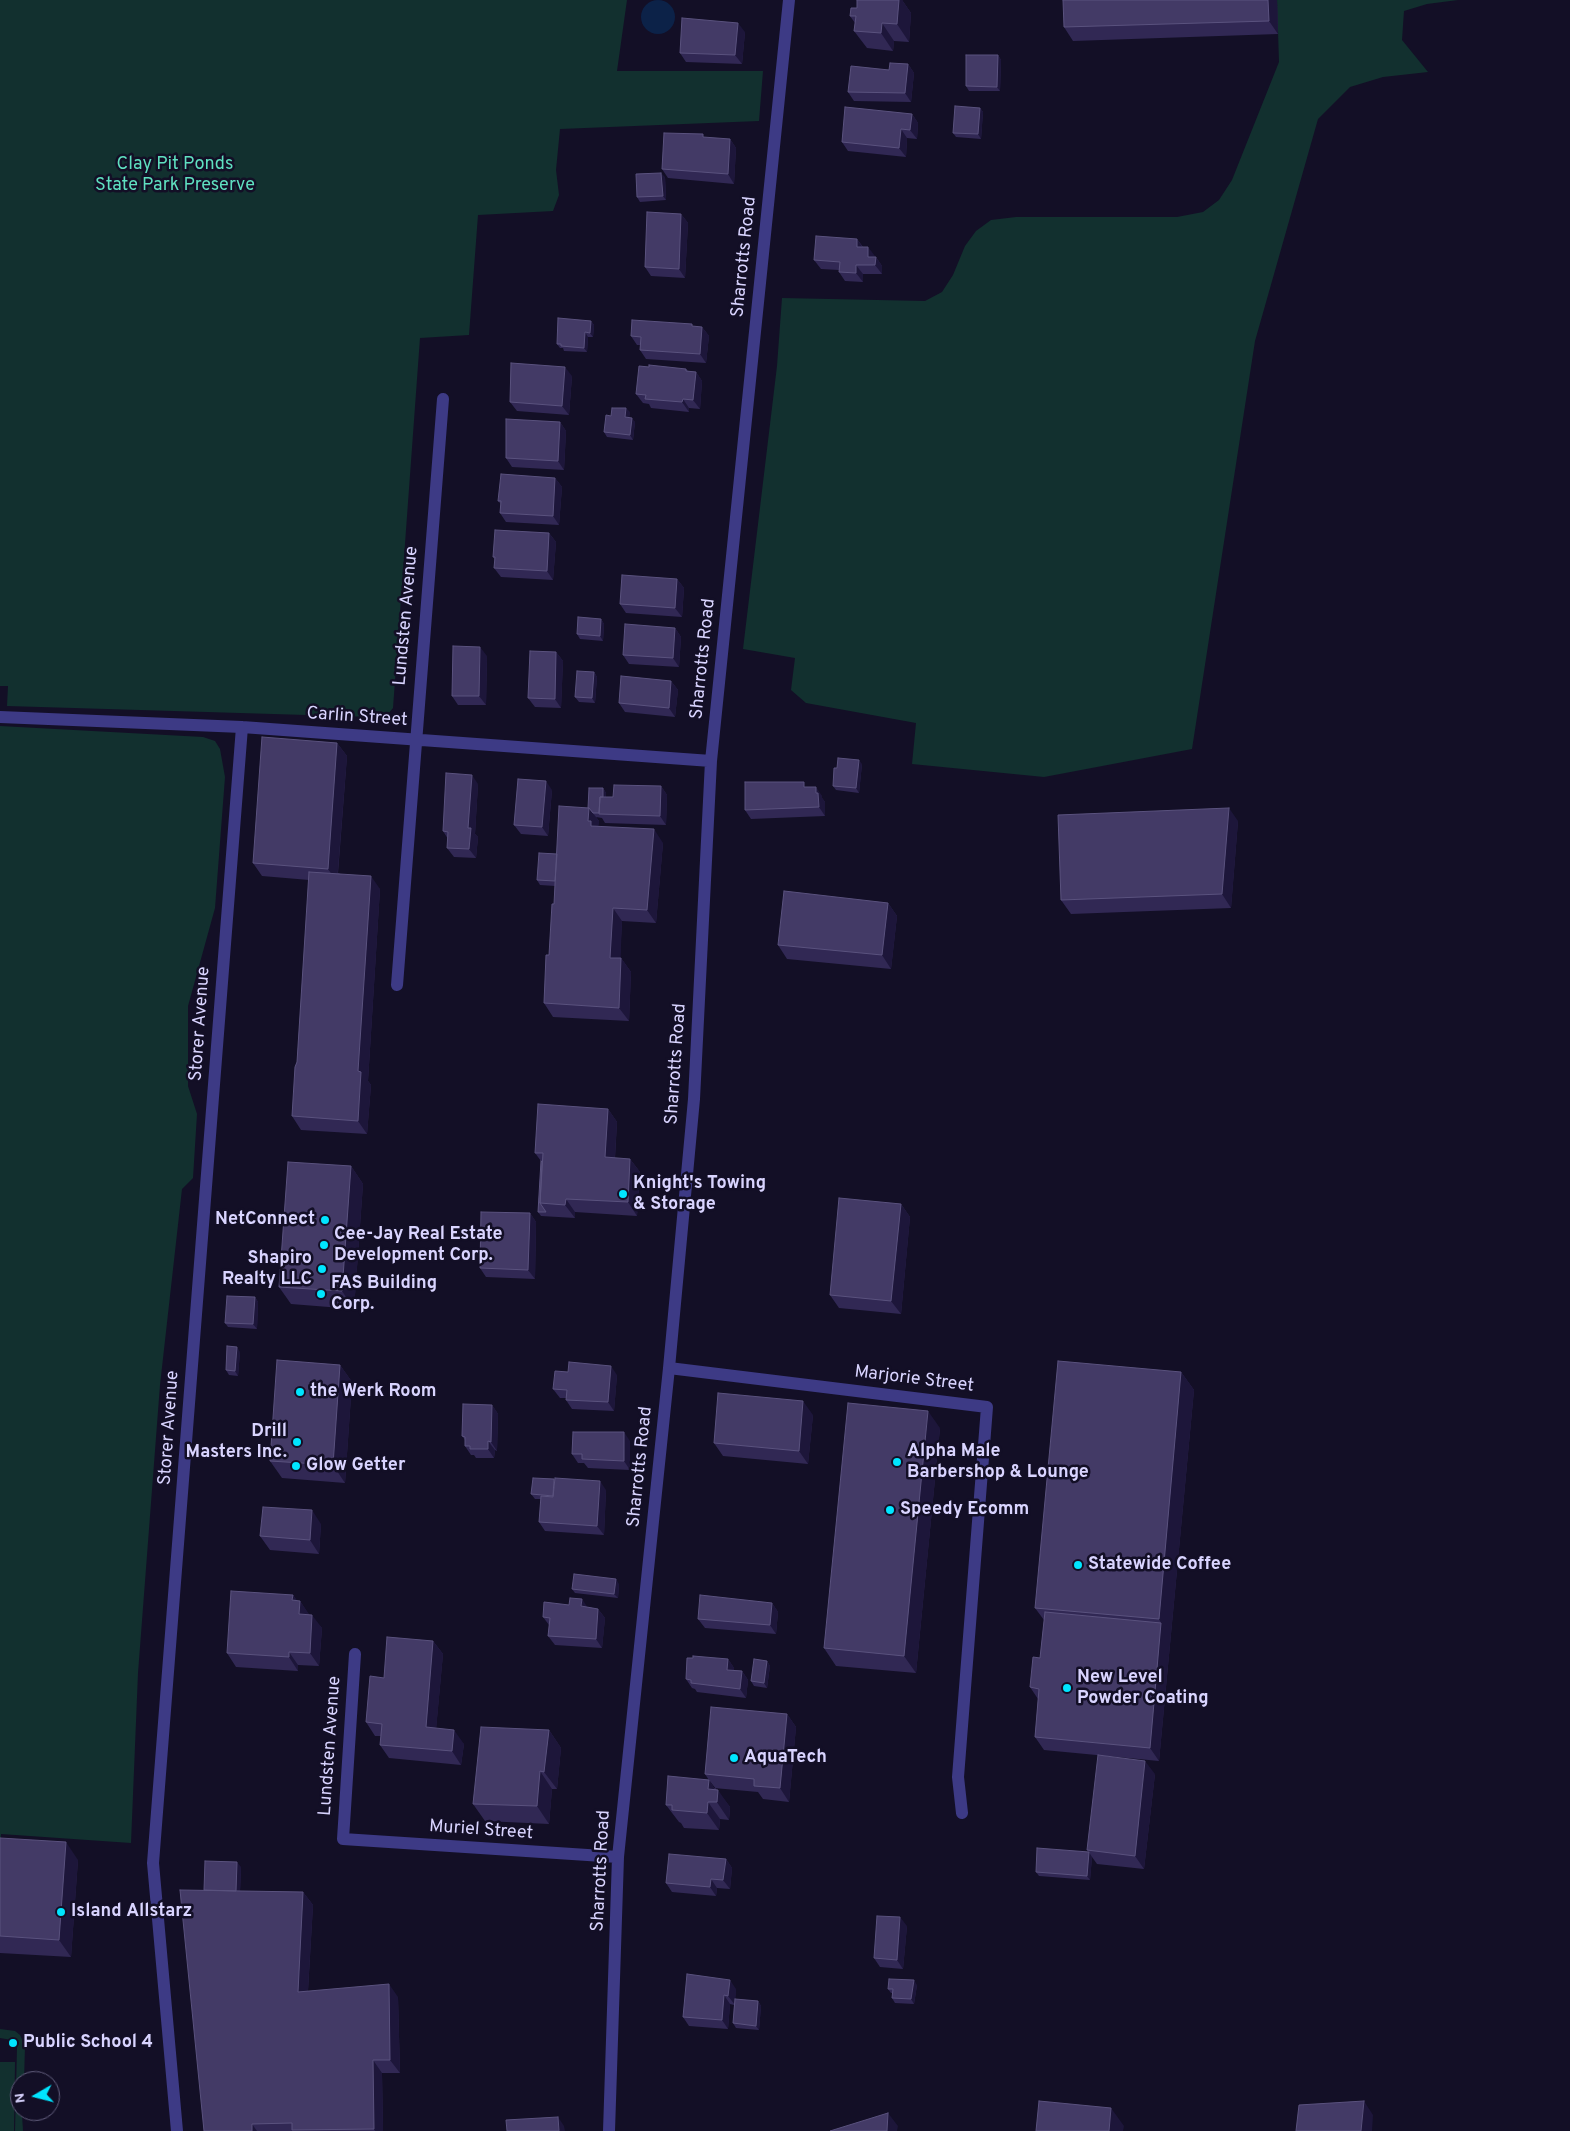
<!DOCTYPE html>
<style>
body{margin:0}
#map{position:relative;width:1570px;height:2131px;overflow:hidden;background:#130f26;font-family:Overpass,sans-serif}
canvas{display:block}
.north{position:absolute;left:10px;top:2071px;width:50px;height:50px;box-sizing:border-box;background:#130f26;border:1px solid #625e7d;border-radius:50%;rotate:262deg;font-size:14px;font-weight:700;line-height:20px;text-align:center;color:#d9d4ff}
.north::after{content:'';display:block;margin:auto;width:18px;height:22px;background:#00e5ff;clip-path:polygon(50% 0,100% 100%,50% 72%,0 100%)}
</style>
<div id="map">
<canvas width="1570" height="2131"></canvas>
<div class="north">N</div>
</div>
<script>
const ctx = document.querySelector('canvas').getContext('2d');
ctx.lineJoin = 'round';
function paint(path, color) {
  ctx.fillStyle = color;
  ctx.fill(path, 'evenodd');
}
function shape(rows) {
  const path = new Path2D();
  for (const r of rows) {
    if (r.length === 3) {
      path.moveTo(r[0] + r[2], r[1]);
      path.arc(r[0], r[1], r[2], 0, 2 * Math.PI);
      continue;
    }
    path.moveTo(r[0], r[1]);
    for (let i = 2; i < r.length; i += 2) path.lineTo(r[i], r[i + 1]);
  }
  return path;
}
function stroke(path, color, width, dash) {
  ctx.strokeStyle = color;
  ctx.lineWidth = width;
  ctx.lineCap = dash ? 'butt' : 'round';
  ctx.setLineDash(dash || []);
  ctx.stroke(path);
}
function write(font, color, halo, rows, align = 'center') {
  ctx.font = font + ' Overpass,sans-serif';
  ctx.lineWidth = 5;
  ctx.setLineDash([]);
  ctx.textBaseline = 'middle';
  ctx.strokeStyle = halo;
  ctx.fillStyle = color;
  for (const [text, x, y, turn = 0] of rows) {
    ctx.save();
    ctx.translate(x, y);
    ctx.rotate((+turn || 0) * Math.PI / 180);
    ctx.textAlign = isNaN(turn) ? turn : align;
    if (halo) ctx.strokeText(text, 0, 0);
    ctx.fillText(text, 0, 0);
    ctx.restore();
  }
}
const green = shape([
 [0,0,627,0,617,71,763,71,759,121,560,129,556,170,559,195,553,211,478,215,469,335,420,338,393,708,388,714,373,717,7,706,8,686,0,686],
 [1277,0,1458,0,1427,4,1404,11,1402,40,1428,72,1383,77,1350,87,1318,119,1255,341,1192,749,1044,777,912,764,916,723,806,703,791,690,795,658,743,649,777,366,782,298,925,301,942,292,953,275,965,246,976,231,991,220,1016,217,1177,217,1203,212,1219,200,1232,180,1279,62],
 [0,726,203,737,215,741,220,749,225,777,215,908,188,1006,188,1086,197,1114,193,1178,182,1189,160,1385,138,1673,131,1843,1,1834,0,1854],
 [0,2029,15,2031,20,2035,25,2046,24,2081,20,2081,23,2131,15,2131,17,2048,12,2040,0,2038],
 [0,2062,15,2062,14,2131,0,2131]
]);
const water = shape([
 [658,17,17]
]);
const minor = shape([
 [0,717,242,727,711,761],
 [397,985,443,399],
 [669,1368,987,1407,958,1777,962,1813],
 [355,1654,343,1839,618,1857],
 [177,2131,153,1863,242,727],
 [609,2131,618,1857,669,1368,694,1099,711,761,789,0]
]);
const wall = shape([
 [857,0,902,0,911,13,909,42,894,41,893,51,867,48,854,31,855,23,850,16,857,8],
 [1277,0,1278,34,1073,41,1064,27],
 [745,32,742,64,686,62,680,53],
 [998,55,1001,60,1000,91,969,91,966,86],
 [908,64,914,73,911,102,854,101,848,92,889,70],
 [980,108,983,112,981,139,956,137,953,133],
 [912,114,918,123,917,139,907,138,906,157,848,151,842,142],
 [730,139,736,148,734,184,668,178,662,169],
 [665,177,666,200,640,202,637,197],
 [681,214,688,223,685,278,651,276,645,267],
 [857,239,863,247,875,257,876,257,882,266,882,274,863,274,863,282,845,281,839,272,839,270,821,269,814,260],
 [591,321,594,325,593,337,588,337,587,352,564,351,563,348,560,348,557,344],
 [693,327,702,327,709,336,706,363,646,359,640,350,640,345,637,345,631,336],
 [649,367,686,369,688,371,696,372,702,381,700,409,689,408,689,412,651,408,649,404,643,403,636,394],
 [572,376,569,415,517,411,510,402],
 [630,412,629,417,635,422,633,440,607,437,604,432,611,416],
 [560,422,566,431,564,470,512,467,506,458],
 [555,478,562,487,559,525,506,522,500,513,501,504,498,501],
 [549,533,556,542,553,580,501,577,494,568,495,560,493,557],
 [677,579,684,588,682,617,626,613,620,604],
 [601,619,604,624,603,641,580,639,577,634],
 [675,628,681,637,679,667,629,664,623,655],
 [556,652,563,661,561,708,535,707,528,698],
 [487,656,486,705,458,705,452,696],
 [594,672,597,677,595,703,579,702,575,697],
 [671,681,678,690,675,717,625,712,619,703],
 [337,743,347,756,338,873,380,889,368,1081,371,1085,367,1134,301,1130,292,1116,297,1062,309,880,262,876,253,863],
 [862,764,859,793,836,790,833,786,837,768],
 [478,784,475,834,478,837,476,858,454,857,447,848,448,839,443,831],
 [661,786,667,795,666,825,605,823,602,818,596,817,599,821,598,826,663,843,656,923,622,921,620,958,621,958,631,972,629,1021,553,1017,544,1003,554,904,555,886,540,885,537,880,557,854,588,808,603,788,606,793,606,797,613,797],
 [807,787,822,796,822,798,825,802,825,816,751,819,745,810],
 [552,790,548,836,521,834,514,825],
 [1238,821,1231,908,1071,914,1061,900],
 [888,903,897,916,891,969,787,959,778,945],
 [608,1109,617,1122,615,1158,630,1159,640,1172,637,1216,575,1212,575,1218,541,1216,538,1212,541,1161,535,1153],
 [351,1166,363,1184,354,1309,291,1304,279,1287],
 [901,1204,910,1217,901,1314,839,1308,830,1295],
 [530,1213,536,1222,535,1279,486,1277,480,1268],
 [255,1297,258,1302,257,1329,228,1327,225,1323],
 [240,1352,238,1376,229,1375,226,1370],
 [340,1365,352,1382,345,1483,282,1478,270,1461],
 [568,1372,617,1375,614,1411,572,1409,566,1400,566,1398,560,1398,553,1389],
 [1181,1372,1194,1390,1159,1761,1044,1750,1035,1737,1038,1699,1030,1687,1040,1658,1044,1620,1035,1608],
 [492,1405,498,1414,497,1451,495,1450,494,1458,476,1458,474,1455,471,1455,465,1446,465,1440,462,1436],
 [813,1415,808,1464,723,1456,714,1443],
 [940,1428,916,1673,836,1666,824,1648],
 [630,1441,630,1470,588,1468,584,1463,578,1463,572,1454],
 [606,1490,604,1535,545,1531,539,1522,541,1499,535,1499,531,1494],
 [321,1524,319,1554,270,1550,260,1536],
 [619,1584,618,1598,575,1593,572,1589],
 [293,1595,297,1601,300,1601,309,1615,322,1628,319,1666,298,1665,298,1671,236,1667,227,1653],
 [772,1603,778,1612,776,1634,705,1628,698,1619],
 [588,1607,598,1609,605,1618,602,1648,555,1645,548,1636,549,1625,543,1617],
 [433,1641,443,1654,436,1729,464,1744,461,1765,389,1758,380,1745,381,1736,375,1736,366,1722,384,1678],
 [728,1659,734,1668,734,1670,742,1671,748,1680,746,1698,697,1692,695,1689,692,1688,686,1679],
 [767,1661,770,1666,767,1688,754,1686,751,1681],
 [787,1714,796,1727,789,1802,763,1799,758,1792,714,1788,705,1774],
 [549,1730,561,1748,557,1789,552,1789,549,1824,485,1821,473,1804],
 [1155,1774,1144,1869,1097,1864,1092,1857,1090,1880,1039,1876,1036,1872,1089,1852,1087,1850],
 [709,1780,730,1807,729,1820,720,1819,719,1830,684,1828,681,1823,679,1822,666,1805],
 [0,1838,78,1860,71,1957,0,1953],
 [726,1859,732,1868,730,1889,717,1888,716,1896,672,1892,666,1883],
 [241,1867,240,1891,303,1892,313,1905,308,1991,398,1997,400,2073,382,2073,383,2131,204,2131,204,1890],
 [907,1926,903,1969,880,1967,874,1958],
 [917,1985,914,2004,895,2003,892,1998,893,1993,891,1993,888,1989],
 [736,1989,735,1999,758,2001,761,2006,759,2030,736,2028,733,2023,734,2005,730,2004,728,2029,689,2026,683,2017]
]);
const shadedWall = shape([
 [899,0,902,0,911,13,909,42,897,24],
 [1268,0,1277,0,1278,34,1269,21],
 [738,23,745,32,742,64,735,55],
 [882,23,894,41,893,51,881,33],
 [998,55,1001,60,1000,91,997,87],
 [908,64,914,73,911,102,905,93],
 [980,108,983,112,981,139,978,134],
 [912,114,918,123,917,139,910,130],
 [901,129,907,138,906,157,899,148],
 [730,139,736,148,734,184,728,174],
 [661,173,665,177,666,200,663,196],
 [681,214,688,223,685,278,679,269],
 [857,239,863,248,857,247],
 [868,247,875,256,874,266,868,257],
 [876,257,882,266,882,274,875,265],
 [856,265,863,274,863,282,856,273],
 [591,321,594,325,593,337,590,333],
 [702,327,709,336,706,363,700,354],
 [585,332,588,337,587,352,584,348],
 [565,367,572,376,569,415,562,406],
 [696,372,702,381,700,409,693,400],
 [683,399,689,408,689,412,682,402],
 [626,408,630,412,629,421,625,417],
 [632,418,635,422,633,440,630,435],
 [560,422,566,431,564,470,558,461],
 [555,478,562,487,559,525,553,516],
 [549,533,556,542,553,580,547,571],
 [677,579,684,588,682,617,675,608],
 [601,619,604,624,603,641,600,636],
 [675,628,681,637,679,667,673,658],
 [480,647,487,656,486,705,479,696],
 [556,652,563,661,561,708,555,699],
 [594,672,597,677,595,703,592,698],
 [671,681,678,690,675,717,669,708],
 [337,743,347,756,337,882,328,869],
 [859,760,862,764,859,793,856,788],
 [472,775,478,784,475,834,478,837,476,858,469,849,468,828],
 [546,781,552,790,548,836,542,827],
 [661,786,667,795,666,825,660,816],
 [816,787,822,796,822,798,825,802,825,816,819,807,816,793],
 [603,788,606,793,605,814,602,814],
 [589,808,599,821,598,831,591,826,588,821],
 [1229,808,1238,821,1231,908,1222,894],
 [654,829,663,843,656,923,647,910],
 [371,876,380,889,368,1081,371,1085,367,1134,358,1121,358,1071],
 [888,903,897,916,891,969,882,955],
 [613,908,622,921,620,971,610,958],
 [621,958,631,972,629,1021,619,1008],
 [608,1109,617,1122,614,1170,605,1157],
 [630,1159,640,1172,637,1216,628,1202],
 [351,1166,363,1184,354,1309,342,1291],
 [566,1199,575,1212,575,1218,565,1205],
 [901,1204,910,1217,901,1314,891,1301],
 [530,1213,536,1222,535,1279,528,1270],
 [255,1297,258,1302,257,1329,253,1324],
 [237,1347,240,1352,238,1376,235,1371],
 [340,1365,352,1382,345,1483,333,1465],
 [611,1366,617,1375,614,1411,608,1402],
 [1181,1372,1194,1390,1159,1761,1150,1748,1161,1623,1159,1619],
 [803,1401,813,1415,808,1464,799,1451],
 [492,1405,498,1414,497,1451,491,1442],
 [928,1411,940,1428,916,1673,904,1656],
 [624,1432,630,1441,630,1470,624,1461],
 [488,1441,495,1450,494,1458,488,1449],
 [600,1481,606,1490,604,1535,597,1526],
 [312,1510,321,1524,319,1554,310,1540],
 [616,1579,619,1584,618,1598,614,1594],
 [293,1595,300,1605,300,1601,309,1614,308,1628,299,1614,292,1600],
 [582,1599,588,1608,581,1606],
 [772,1603,778,1612,776,1634,770,1625],
 [598,1609,605,1618,602,1648,596,1639],
 [312,1615,322,1628,319,1666,310,1653],
 [433,1641,443,1654,435,1741,426,1727],
 [289,1652,298,1665,298,1671,289,1657],
 [728,1659,734,1668,733,1679,727,1670],
 [767,1661,770,1666,767,1688,764,1683],
 [742,1671,748,1680,746,1698,740,1689],
 [787,1714,796,1727,789,1802,780,1788],
 [454,1730,464,1744,461,1765,452,1751],
 [549,1730,561,1748,557,1789,544,1772],
 [1145,1761,1155,1774,1144,1869,1135,1856],
 [540,1771,552,1789,549,1824,537,1806],
 [709,1780,717,1793,718,1790,730,1807,729,1820,708,1789],
 [708,1802,720,1819,719,1830,707,1813],
 [66,1842,78,1860,71,1957,59,1940],
 [1089,1852,1092,1857,1090,1880,1087,1876],
 [726,1859,732,1868,730,1889,723,1880],
 [237,1862,241,1867,240,1896,236,1891],
 [711,1879,717,1888,716,1896,710,1887],
 [303,1892,313,1905,307,2006,298,1992],
 [900,1917,907,1926,903,1969,897,1960],
 [730,1980,736,1989,735,2005,728,1996],
 [914,1980,917,1985,914,2004,911,1999],
 [389,1984,398,1997,400,2073,390,2060],
 [724,1995,730,2004,728,2029,722,2020],
 [758,2001,761,2006,759,2030,756,2026],
 [373,2060,382,2073,383,2131,375,2131,374,2129],
 [1364,2101,1373,2115,1372,2131,1361,2131],
 [1111,2108,1124,2126,1123,2131,1109,2131],
 [888,2113,898,2126,897,2131,887,2131],
 [558,2117,564,2126,565,2131,559,2131],
 [252,2124,257,2131,252,2131]
]);
const building = shape([
 [857,0,899,0,897,24,882,23,881,33,854,31,856,16,850,16,851,8,857,8,857,0],
 [1063,0,1268,0,1269,21,1064,27,1063,0],
 [682,18,738,23,735,55,680,53,682,18],
 [966,55,998,55,997,87,966,86,966,55],
 [890,63,908,64,905,93,848,92,851,66,889,70,890,63],
 [955,106,980,108,978,134,953,133,955,106],
 [845,107,912,114,910,130,901,129,899,148,842,142,845,107],
 [664,133,703,134,703,137,730,139,728,174,662,169,664,133],
 [661,173,663,196,637,197,636,174,661,173],
 [647,212,681,214,679,269,645,267,647,212],
 [816,236,857,239,857,247,868,247,868,257,876,257,875,265,856,265,856,273,839,272,840,262,814,260,816,236],
 [558,318,591,321,590,333,585,332,584,348,561,346,561,344,557,344,558,318],
 [632,320,692,324,692,326,702,327,700,354,640,350,641,337,631,336,632,320],
 [511,363,565,367,562,406,510,402,511,363],
 [649,365,686,369,686,371,696,372,693,400,683,399,682,402,645,399,646,395,636,394,639,366,649,367,649,365],
 [612,408,626,408,625,417,632,418,630,435,604,432,606,415,611,416,612,408],
 [506,419,560,422,558,461,506,458,506,419],
 [501,474,555,478,553,516,500,513,501,501,498,501,501,474],
 [495,530,549,533,547,571,494,568,495,557,493,557,495,530],
 [622,575,677,579,675,608,620,604,622,575],
 [578,617,601,619,600,636,577,634,578,617],
 [625,624,675,628,673,658,623,655,625,624],
 [453,646,480,647,479,696,452,696,453,646],
 [530,651,556,652,555,699,528,698,530,651],
 [577,671,594,672,592,698,575,697,577,671],
 [621,676,671,681,669,708,619,703,621,676],
 [262,737,337,743,328,869,253,863,262,737],
 [838,758,859,760,856,788,833,786,834,768,837,768,838,758],
 [446,773,472,775,468,828,471,828,469,849,447,848,448,832,443,831,446,773],
 [518,779,546,781,542,827,514,825,518,779],
 [745,782,804,782,804,787,816,787,816,793,818,793,819,807,745,810,745,782],
 [614,785,661,786,660,816,599,814,600,797,613,797,614,785],
 [589,788,603,788,603,797,600,797,599,813,593,813,589,808,588,808,589,788],
 [559,806,589,808,588,821,591,821,591,826,654,829,647,910,613,908,610,958,621,958,619,1008,544,1003,546,955,549,955,552,904,554,904,559,806],
 [1229,808,1222,894,1061,900,1058,815,1229,808],
 [539,853,557,854,555,881,537,880,539,853],
 [309,872,371,876,358,1071,361,1072,358,1121,292,1116,295,1067,297,1062,309,872],
 [784,891,888,903,882,955,778,945,784,891],
 [538,1104,608,1109,605,1157,630,1159,628,1202,566,1199,565,1205,540,1203,543,1153,535,1153,538,1104],
 [541,1161,542,1162,540,1203,546,1212,538,1212,541,1161],
 [288,1162,351,1166,342,1291,279,1287,288,1162],
 [839,1198,901,1204,891,1301,830,1295,839,1198],
 [481,1212,530,1213,528,1270,480,1268,481,1212],
 [227,1296,255,1297,253,1324,225,1323,227,1296],
 [227,1346,237,1347,235,1371,226,1370,227,1346],
 [277,1360,340,1365,333,1465,270,1461,277,1360],
 [1058,1361,1181,1372,1159,1619,1035,1608,1058,1361],
 [569,1362,611,1366,608,1402,566,1400,567,1390,553,1389,555,1371,568,1372,569,1362],
 [718,1393,803,1401,799,1451,714,1443,718,1393],
 [848,1403,928,1411,904,1656,824,1648,848,1403],
 [463,1404,492,1405,491,1442,488,1441,488,1449,470,1449,470,1446,465,1446,465,1437,462,1436,463,1404],
 [573,1432,624,1432,624,1461,582,1459,582,1454,572,1454,573,1432],
 [533,1478,554,1479,553,1496,531,1494,533,1478],
 [555,1478,600,1481,597,1526,539,1522,541,1496,553,1497,555,1478],
 [263,1507,312,1510,310,1540,260,1536,263,1507],
 [574,1574,616,1579,614,1594,572,1589,574,1574],
 [231,1591,293,1595,292,1600,300,1601,299,1614,312,1615,310,1653,289,1652,289,1657,227,1653,231,1591],
 [700,1595,772,1603,770,1625,698,1619,700,1595],
 [570,1598,582,1599,581,1606,598,1609,596,1639,548,1636,550,1618,543,1617,544,1602,569,1605,570,1598],
 [1045,1612,1161,1623,1150,1748,1035,1737,1039,1689,1030,1687,1033,1657,1040,1658,1045,1612],
 [387,1637,433,1641,426,1727,454,1730,452,1751,380,1745,382,1724,366,1722,370,1676,384,1678,387,1637],
 [693,1656,728,1659,727,1670,742,1671,740,1689,691,1683,691,1680,686,1679,687,1658,693,1658,693,1656],
 [754,1659,767,1661,764,1683,751,1681,754,1659],
 [711,1707,787,1714,780,1788,754,1786,754,1779,705,1774,711,1707],
 [481,1727,549,1730,544,1772,540,1771,537,1806,473,1804,481,1727],
 [1098,1755,1145,1761,1135,1856,1087,1850,1098,1755],
 [668,1776,709,1780,708,1789,718,1790,717,1802,708,1802,707,1813,672,1810,672,1805,666,1805,668,1776],
 [0,1838,66,1842,59,1940,0,1936,0,1838],
 [1037,1848,1089,1852,1087,1876,1036,1872,1037,1848],
 [669,1854,726,1859,723,1880,711,1879,710,1887,666,1883,669,1854],
 [205,1861,237,1862,236,1891,204,1890,205,1861],
 [180,1890,303,1892,298,1992,389,1984,390,2060,373,2060,374,2129,292,2130,292,2123,252,2124,252,2131,204,2131,180,1890],
 [877,1916,900,1917,897,1960,874,1958,877,1916],
 [687,1974,730,1980,728,1996,724,1995,722,2020,683,2017,687,1974],
 [889,1979,914,1980,911,1999,892,1998,893,1989,888,1989,889,1979],
 [735,1999,758,2001,756,2026,733,2023,735,1999],
 [1039,2101,1111,2108,1109,2131,1036,2131,1039,2101],
 [1364,2101,1361,2131,1296,2131,1299,2105,1364,2101],
 [888,2113,887,2131,830,2131,888,2113],
 [558,2117,559,2131,507,2131,506,2120,558,2117]
]);
const markers = [
 [623,1194,5,"#00e5ff"],
 [325,1220,5,"#00e5ff"],
 [324,1245,5,"#00e5ff"],
 [322,1269,5,"#00e5ff"],
 [321,1294,5,"#00e5ff"],
 [300,1392,5,"#00e5ff"],
 [297,1442,5,"#00e5ff"],
 [897,1462,5,"#00e5ff"],
 [296,1466,5,"#00e5ff"],
 [890,1510,5,"#00e5ff"],
 [1078,1565,5,"#00e5ff"],
 [1067,1688,5,"#00e5ff"],
 [734,1758,5,"#00e5ff"],
 [61,1912,5,"#00e5ff"],
 [13,2043,5,"#00e5ff"]
];
const parkNames = [
 ["Clay Pit Ponds",175,165],
 ["State Park Preserve",175,186]
];
const streetNames = [
 ["Sharrotts Road",745,257,-84],
 ["Lundsten Avenue",407,616,-85],
 ["Sharrotts Road",704,659,-84],
 ["Carlin Street",357,718,4],
 ["Storer Avenue",201,1024,-86],
 ["Sharrotts Road",677,1064,-86],
 ["Marjorie Street",914,1380,7],
 ["Storer Avenue",170,1428,-86],
 ["Sharrotts Road",641,1467,-84],
 ["Lundsten Avenue",331,1746,-86],
 ["Muriel Street",481,1831,4],
 ["Sharrotts Road",602,1871,-87]
];
const poiNames = [
 ["Knight's Towing",633,1184],
 ["& Storage",633,1205],
 ["NetConnect",315,1220,"right"],
 ["Cee-Jay Real Estate",334,1235],
 ["Development Corp.",334,1256],
 ["Shapiro",312,1259,"right"],
 ["Realty LLC",312,1280,"right"],
 ["FAS Building",331,1284],
 ["Corp.",331,1305],
 ["the Werk Room",310,1392],
 ["Drill",287,1432,"right"],
 ["Masters Inc.",287,1453,"right"],
 ["Alpha Male",907,1452],
 ["Barbershop & Lounge",907,1473],
 ["Glow Getter",306,1466],
 ["Speedy Ecomm",900,1510],
 ["Statewide Coffee",1088,1565],
 ["New Level",1077,1678],
 ["Powder Coating",1077,1699],
 ["AquaTech",744,1758],
 ["Island Allstarz",71,1912],
 ["Public School 4",23,2043]
];
paint(green, '#12302f');
paint(water, '#0c2248');
stroke(minor, '#3d3a85', 12);
paint(wall, '#312854');
paint(shadedWall, '#1d163a');
paint(building, '#433a66');
stroke(building, '#5a527e', 1);
for (const [x, y, r, color] of markers) {
  const dot = new Path2D();
  dot.arc(x, y, r, 0, 2 * Math.PI);
  ctx.fillStyle = color;
  ctx.fill(dot);
  stroke(dot, '#130f26', 2);
}
write('18px', '#5fe0c0', '#130f26', parkNames);
write('18px', '#d9d4ff', '#130f26', streetNames);
write('bold 18px', '#d9d4ff', '#130f26', poiNames, 'left');
</script>
